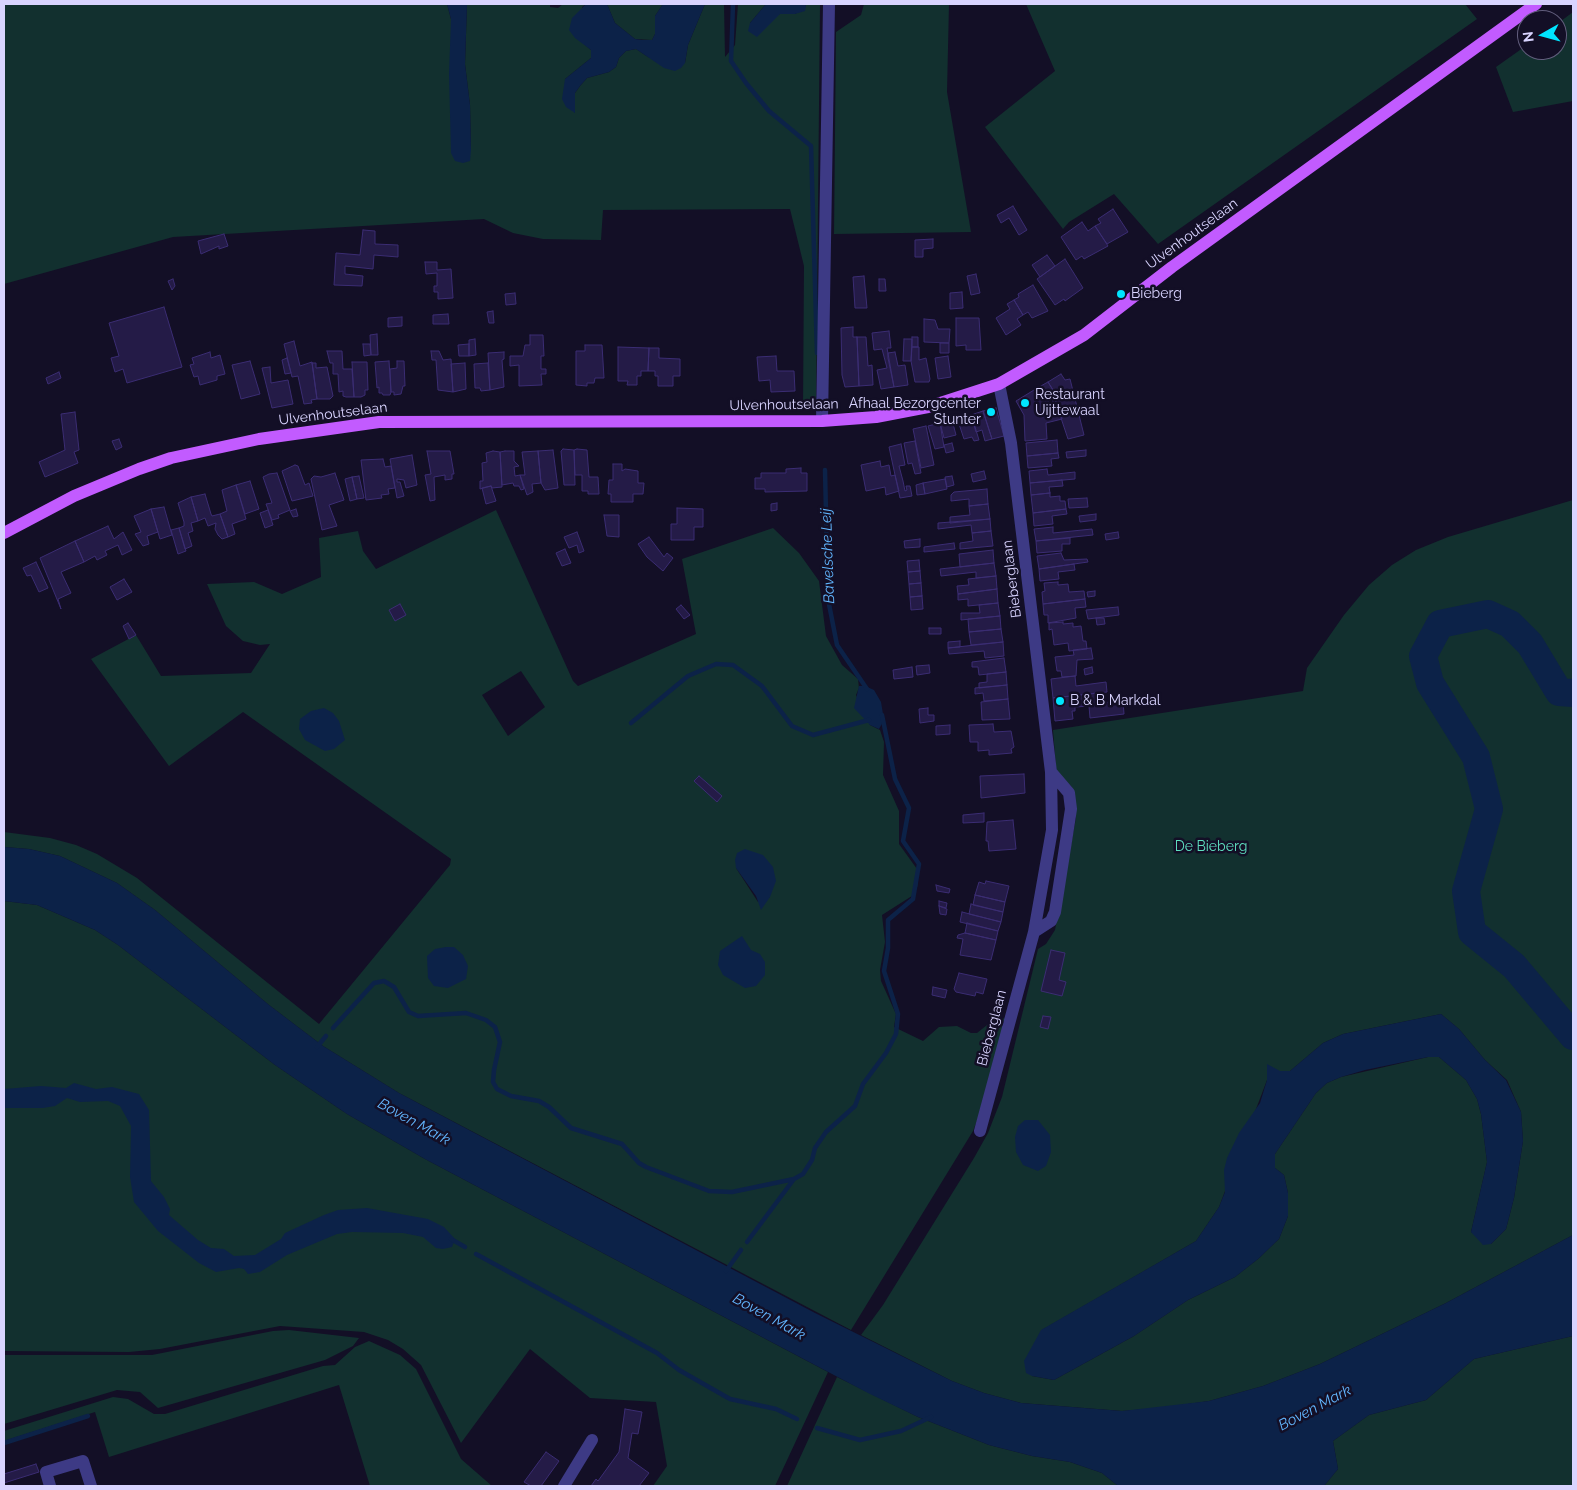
<!DOCTYPE html>
<style>
body{margin:0}
#map{position:relative;width:1577px;height:1490px;overflow:hidden;background:#130f26;font-family:Raleway,sans-serif}
canvas{display:block}
.frame{position:absolute;inset:0;border:5px solid #d9d4ff;pointer-events:none}
.north{position:absolute;left:1517px;top:10px;width:50px;height:50px;box-sizing:border-box;background:#130f26;border:1px solid #625e7d;border-radius:50%;rotate:263deg;font-size:14px;font-weight:700;line-height:20px;text-align:center;color:#d9d4ff}
.north::after{content:'';display:block;margin:auto;width:18px;height:22px;background:#00e5ff;clip-path:polygon(50% 0,100% 100%,50% 72%,0 100%)}
</style>
<div id="map">
<canvas width="1577" height="1490"></canvas>
<div class="frame"></div>
<div class="north">N</div>
</div>
<script>
const g = document.querySelector('canvas').getContext('2d');
g.lineJoin = 'round';
function fill(path, color) { g.fillStyle = color; g.fill(path, 'evenodd'); }
const shape = rows => new Path2D(rows.map(r => 'M' + r).join(''));
function stroke(path, color, width, dash) { g.strokeStyle = color; g.lineWidth = width; g.lineCap = dash ? 'butt' : 'round'; g.setLineDash(dash || []); g.stroke(path); }
function drawText(font, color, halo, rows, align = 'center') {
  g.font = font + ' Raleway,sans-serif'; g.lineWidth = 5; g.setLineDash([]); g.textBaseline = 'middle'; g.strokeStyle = halo; g.fillStyle = color; for (const [text, x, y, turn = 0] of rows) {
    g.save(); g.translate(x, y); g.rotate((+turn || 0) * Math.PI / 180); g.textAlign = isNaN(turn) ? turn : align; if (halo) g.strokeText(text, 0, 0); g.fillText(text, 0, 0); g.restore();
  }
}
fill(shape([
 [4,4,447,4,451,19,451,153,471,150,470,105,465,64,467,4,550,4,550,7,558,8,563,4,586,4,582,7,584,44,591,50,591,58,565,79,575,113,575,93,580,86,587,78,609,72,616,67,619,58,626,51,636,49,648,57,685,63,688,45,705,4,724,4,725,57,735,45,738,4,766,4,750,23,780,14,795,14,806,6,805,4,820,4,816,409,803,409,804,266,790,209,603,210,601,240,543,239,513,233,484,219,173,237,4,284],
 [607,4,663,4,655,16,655,34,652,40,635,39,615,23],
 [864,4,949,4,947,92,971,232,834,234,836,32,861,15],
 [1026,4,1465,4,1477,19,1158,244,1114,194,1069,222,1063,229,985,127,1055,71],
 [1573,12,1573,101,1513,112,1496,67,1527,45,1527,50,1557,50,1557,24],
 [1573,500,1573,1235,1446,1303,1320,1364,1263,1386,1209,1401,1160,1408,1122,1411,1021,1403,984,1393,952,1381,861,1335,883,1305,974,1158,988,1133,1002,1097,1038,949,1046,944,1055,930,1076,818,1075,798,1071,786,1064,780,1057,779,1053,730,1303,691,1307,668,1344,615,1369,585,1392,565,1416,550,1448,537],
 [1441,1014,1459,1029,1485,1060,1507,1080,1521,1112,1523,1141,1514,1198,1506,1229,1491,1244,1471,1232,1487,1162,1481,1114,1477,1099,1466,1080,1439,1057,1428,1057,1341,1077,1327,1083,1316,1093,1275,1154,1275,1168,1284,1175,1288,1193,1288,1216,1279,1239,1258,1259,1235,1277,1188,1300,1134,1336,1054,1380,1032,1376,1042,1330,1196,1241,1219,1207,1267,1080,1280,1071,1290,1071,1323,1043,1343,1034],
 [496,510,573,681,578,686,696,634,682,559,773,528,799,553,819,581,826,636,842,665,858,679,859,688,856,695,870,725,880,730,884,742,883,775,899,811,899,844,917,869,918,884,915,894,882,915,885,942,880,970,881,981,896,1014,894,1027,923,1041,939,1027,957,1026,971,1033,977,1033,992,1021,1006,1018,982,1108,973,1131,851,1330,399,1093,323,1046,269,1005,155,910,117,883,60,856,29,849,4,847,4,832,50,838,76,845,97,854,137,878,319,1024,450,865,451,859,243,712,169,766,91,659,136,635,161,676,251,673,270,644,260,645,243,641,226,626,207,584,254,582,282,594,321,577,319,538,358,531,363,551,376,569],
 [521,671,545,707,508,736,482,695],
 [736,868,770,897,758,902],
 [4,901,37,905,95,930,118,945,275,1065,347,1114,425,1159,828,1372,775,1486,653,1486,667,1466,656,1402,590,1398,530,1349,461,1443,421,1365,403,1349,388,1340,364,1332,280,1326,160,1349,129,1352,4,1351],
 [289,1330,359,1338,353,1346,325,1360,158,1408,140,1392,117,1390,4,1424,4,1355,152,1355,273,1331],
 [1573,1336,1573,1486,1324,1486,1338,1469,1333,1441,1369,1415,1426,1400,1474,1359],
 [369,1341,400,1355,416,1369,461,1459,492,1486,370,1486,339,1385,109,1457,95,1412,4,1441,4,1431,113,1397,128,1399,154,1414,165,1414,323,1366,335,1365,355,1347],
 [837,1377,918,1417,989,1445,1032,1456,1070,1462,1102,1473,1118,1486,787,1486]
]), '#12302f');
fill(shape([
 [447,4,467,5,465,64,470,105,471,150,470,161,463,163,455,161,451,153,449,74,451,19],
 [586,4,607,4,615,23,635,39,642,40,652,40,655,34,655,16,663,4,705,4,688,45,685,63,681,68,675,71,664,68,636,49,626,51,619,58,616,67,609,72,587,78,580,86,575,93,575,113,566,107,562,99,565,79,591,58,591,50,575,38,569,30,572,18],
 [766,4,805,4,806,6,805,11,795,14,780,14,757,37,748,31,750,23],
 [859,686,865,686,874,690,881,702,884,720,879,729,870,725,854,708],
 [324,708,333,713,339,721,345,740,334,749,325,751,305,740,299,729,300,719,311,711],
 [4,847,29,849,60,856,117,883,155,910,269,1005,323,1046,399,1093,815,1313,952,1381,984,1393,1021,1403,1122,1411,1209,1401,1263,1386,1320,1364,1446,1303,1573,1235,1573,1336,1474,1359,1426,1400,1369,1415,1333,1441,1338,1469,1324,1486,1118,1486,1102,1473,1070,1462,1032,1456,989,1445,918,1417,868,1393,425,1159,347,1114,275,1065,118,945,95,930,37,905,4,901],
 [745,849,763,855,773,867,776,881,770,897,761,910,756,896,736,868,735,860,737,853],
 [742,936,751,950,760,954,765,962,765,975,756,986,745,988,723,975,718,965,720,951],
 [446,947,454,947,463,955,468,966,466,979,448,988,434,986,428,978,427,956,435,949],
 [1441,1014,1459,1029,1485,1060,1506,1080,1521,1112,1523,1141,1514,1198,1506,1229,1491,1244,1483,1245,1471,1232,1487,1162,1481,1114,1477,1099,1466,1080,1439,1057,1428,1057,1365,1070,1341,1077,1327,1083,1316,1093,1275,1154,1275,1168,1284,1175,1288,1193,1288,1216,1279,1239,1258,1259,1235,1277,1188,1300,1134,1336,1054,1380,1032,1376,1026,1373,1024,1361,1041,1330,1196,1241,1219,1207,1225,1192,1224,1170,1227,1158,1239,1133,1260,1103,1267,1080,1267,1064,1280,1071,1290,1071,1323,1043,1343,1034],
 [74,1083,96,1089,112,1087,139,1094,149,1110,151,1181,164,1197,170,1209,169,1215,198,1240,211,1248,224,1249,234,1256,255,1255,281,1239,285,1233,324,1215,338,1210,367,1208,428,1219,444,1227,455,1239,452,1247,443,1249,436,1248,423,1237,403,1233,352,1232,337,1234,287,1255,260,1272,248,1274,244,1269,239,1268,216,1272,199,1263,158,1231,134,1202,130,1177,131,1126,120,1106,108,1101,80,1102,67,1098,55,1106,43,1108,4,1108,4,1089,41,1086,66,1088],
 [1025,1120,1038,1120,1050,1135,1051,1152,1046,1166,1038,1171,1023,1165,1016,1152,1015,1137,1018,1126]
]), '#0c2248');
stroke(shape([
 [733,4,731,61,746,83,769,111,811,146,817,353],
 [825,470,828,599,837,645,867,689],
 [631,723,688,676,716,664,733,665,762,686,792,726,813,735,869,720],
 [333,1028,374,983,384,981,394,987,409,1012,418,1016,466,1013,486,1020,495,1027,500,1042,494,1070,493,1082,497,1089,511,1096,539,1101,549,1107,571,1128,622,1144,639,1163,646,1167,709,1191,732,1192,794,1179],
 [317,1047,326,1036],
 [451,1239,465,1247],
 [747,1242,794,1179,803,1174,812,1160,815,1148,826,1132,855,1106,863,1084,886,1053,896,1034,898,1014,884,971,888,948,888,920,913,899,919,864,903,841,909,808,895,779,882,715],
 [476,1254,657,1353,679,1370,730,1399,776,1409,797,1419],
 [726,1271,741,1250],
 [817,1428,860,1440,901,1431,931,1417],
 [4,1443,88,1416]
]), '#0c2248', 4.5);
stroke(shape([
 [1573,693,1559,692,1530,644,1510,624,1488,614,1440,624,1423,656,1430,683,1476,757,1489,809,1466,891,1472,932,1514,966,1573,1036]
]), '#0c2248', 28);
const building = shape([
 [1013,206,1027,230,1019,235,1009,218,1001,223,997,215,1013,206],
 [1113,209,1128,232,1107,244,1095,226,1101,223,1098,219,1113,209],
 [1082,222,1088,231,1095,226,1108,246,1084,259,1082,256,1076,260,1061,237,1082,222],
 [363,230,375,231,375,244,398,245,398,257,374,255,373,269,345,266,345,274,363,276,362,286,334,285,336,253,360,255,363,230],
 [224,234,228,246,219,249,219,246,201,254,198,241,224,234],
 [933,239,933,248,923,249,923,257,915,257,915,240,933,239],
 [1047,255,1055,266,1040,277,1032,265,1047,255],
 [1065,259,1083,288,1065,301,1064,299,1055,305,1037,279,1065,259],
 [425,262,437,262,437,270,451,269,453,298,438,299,438,292,434,292,434,286,437,286,437,273,426,274,425,262],
 [976,274,980,293,971,295,967,276,976,274],
 [864,276,867,308,855,308,853,277,864,276],
 [173,279,175,286,172,290,168,281,173,279],
 [879,279,885,279,886,291,879,291,879,279],
 [1033,285,1048,311,1032,318,1028,312,1023,315,1014,300,1019,297,1018,294,1033,285],
 [962,292,963,308,950,309,950,293,962,292],
 [515,293,516,304,506,305,505,294,515,293],
 [1014,300,1023,315,1017,319,1021,325,1006,335,996,318,1010,309,1007,304,1014,300],
 [164,307,182,367,127,383,123,369,115,372,111,358,119,356,109,323,164,307],
 [493,311,494,323,489,323,487,312,493,311],
 [448,314,449,324,433,324,433,315,448,314],
 [402,317,402,326,388,327,388,318,402,317],
 [956,318,979,318,981,350,966,350,966,345,956,346,956,318],
 [924,319,935,320,938,329,950,329,949,343,924,342,924,319],
 [853,327,853,337,857,337,859,386,845,387,842,375,841,328,853,327],
 [889,331,891,348,887,348,894,387,881,389,877,370,887,368,882,349,874,350,872,333,889,331],
 [377,334,378,355,371,355,370,335,377,334],
 [530,335,543,335,544,356,541,356,541,369,546,369,546,374,541,374,542,385,519,386,519,365,510,366,510,356,523,356,525,345,530,345,530,335],
 [857,337,866,337,868,366,872,365,873,385,859,386,857,337],
 [912,337,918,337,918,347,912,347,912,337],
 [475,339,476,355,469,356,469,340,475,339],
 [904,339,912,339,911,361,903,361,904,339],
 [294,341,300,366,312,362,317,399,311,400,312,403,304,404,298,376,292,377,284,344,294,341],
 [940,343,949,343,949,353,940,353,940,343],
 [363,344,370,344,371,355,364,356,363,344],
 [469,344,469,356,459,356,458,345,469,344],
 [585,345,602,345,604,378,595,378,594,383,587,383,587,386,576,385,576,351,585,351,585,345],
 [618,347,649,348,648,371,641,371,641,376,637,376,637,385,627,385,628,381,618,381,618,347],
 [912,347,919,347,919,360,926,358,930,379,929,382,915,382,911,361,912,347],
 [649,348,659,348,659,358,680,359,680,376,673,376,673,386,658,386,658,376,655,376,655,371,648,371,649,348],
 [327,351,342,351,343,369,352,369,354,397,346,397,343,396,343,391,339,392,338,374,333,374,333,363,330,363,327,351],
 [431,351,439,351,443,360,451,359,453,392,438,390,436,360,432,360,431,351],
 [210,352,211,358,220,355,225,374,217,376,217,380,200,385,198,376,194,377,190,365,194,364,192,358,210,352],
 [504,352,504,359,502,360,504,387,490,390,488,353,504,352],
 [895,352,898,366,905,365,908,385,894,387,888,358,888,353,895,352],
 [776,356,777,371,794,371,795,391,771,392,770,380,759,381,757,357,776,356],
 [948,356,951,377,938,379,935,358,948,356],
 [287,358,291,373,285,374,282,360,287,358],
 [250,361,260,394,241,399,232,365,250,361],
 [389,361,391,392,390,395,383,395,382,393,379,393,379,387,377,388,375,362,389,361],
 [397,361,404,361,405,386,403,386,401,394,394,395,394,392,391,392,390,369,397,368,397,361],
 [352,362,367,362,368,390,365,390,365,395,361,397,354,397,352,362],
 [312,363,316,363,316,368,327,367,333,396,330,399,317,399,312,363],
 [465,363,466,389,453,392,451,364,465,363],
 [488,363,490,390,481,391,480,388,475,388,474,364,488,363],
 [270,367,271,383,288,380,293,404,272,408,262,368,270,367],
 [59,372,61,378,48,384,46,378,59,372],
 [1061,374,1065,380,1070,379,1084,435,1068,439,1055,400,1058,398,1048,382,1061,374],
 [1048,382,1058,398,1055,400,1057,403,1054,404,1052,399,1047,401,1039,387,1048,382],
 [1039,387,1053,409,1058,405,1062,419,1046,423,1047,439,1025,441,1024,415,1016,401,1039,387],
 [996,408,1004,436,992,439,983,411,996,408],
 [983,411,992,439,985,441,982,430,976,432,971,415,983,411],
 [75,412,79,450,74,452,78,463,45,477,39,462,65,450,61,414,75,412],
 [964,417,966,419,972,417,979,440,974,441,972,437,964,439,958,421,964,417],
 [952,420,956,435,944,438,940,423,952,420],
 [940,423,944,447,935,449,928,426,940,423],
 [926,426,934,465,921,468,913,429,926,426],
 [119,439,122,447,116,450,112,441,119,439],
 [1057,440,1058,453,1027,456,1026,443,1057,440],
 [915,441,921,473,915,474,912,463,908,464,904,443,915,441],
 [952,443,954,451,946,453,944,445,952,443],
 [901,444,905,465,899,466,903,481,905,491,907,490,906,486,910,486,912,496,900,498,889,447,901,444],
 [563,449,574,450,575,485,564,485,561,451,563,449],
 [577,449,587,450,589,477,598,477,599,494,588,494,588,491,582,491,582,475,575,475,574,450,577,449],
 [553,450,558,488,545,490,541,483,538,451,553,450],
 [1086,450,1086,456,1067,458,1066,452,1086,450],
 [427,451,450,451,454,474,452,474,452,479,445,480,445,475,434,477,435,500,430,501,425,475,431,474,427,451],
 [493,451,500,452,502,487,492,488,491,486,480,489,480,481,483,481,482,463,487,462,486,453,493,451],
 [505,451,514,451,514,461,519,466,514,467,515,476,520,475,524,489,521,490,519,486,514,486,513,483,502,485,500,452,505,451],
 [538,451,541,483,532,484,533,492,527,495,520,475,525,475,522,452,538,451],
 [1058,453,1059,458,1051,459,1052,466,1028,468,1027,456,1058,453],
 [412,455,417,485,406,488,404,480,397,479,397,482,400,482,404,496,397,498,390,459,412,455],
 [383,459,385,467,391,466,395,488,388,489,389,494,381,495,382,498,366,500,361,460,383,459],
 [880,461,881,467,889,465,891,476,895,475,899,491,886,495,885,487,866,491,861,465,880,461],
 [613,464,622,464,622,471,625,469,638,471,638,483,644,483,643,494,633,494,633,502,611,502,611,494,608,494,609,480,613,480,613,464],
 [295,465,298,466,305,485,309,483,313,496,292,501,282,471,295,465],
 [801,468,801,473,807,473,807,491,765,492,765,489,755,489,755,478,761,478,761,473,786,473,786,469,801,468],
 [1047,469,1048,475,1075,472,1075,479,1030,483,1029,471,1047,469],
 [984,471,986,479,973,482,971,474,984,471],
 [277,473,290,510,278,515,279,518,272,520,266,504,272,503,263,477,269,474,277,473],
 [335,473,344,500,329,505,337,526,322,530,311,479,314,476,321,477,335,473],
 [359,476,364,498,357,499,352,477,359,476],
 [952,476,954,485,947,487,945,477,952,476],
 [352,477,357,499,350,501,345,479,352,477],
 [945,479,947,489,925,494,923,483,945,479],
 [1062,480,1063,486,1049,487,1050,493,1031,495,1030,483,1062,480],
 [250,481,259,509,245,514,236,485,250,481],
 [923,483,925,494,917,495,916,485,923,483],
 [236,485,246,519,232,524,235,534,228,537,220,514,227,511,222,490,236,485],
 [491,486,496,501,486,504,482,488,491,486],
 [987,489,988,504,969,506,969,499,951,501,951,495,954,492,987,489],
 [1050,493,1050,497,1060,496,1060,501,1065,501,1066,509,1033,513,1031,495,1050,493],
 [205,494,211,514,212,516,220,514,228,537,222,539,218,535,215,529,216,523,208,526,205,518,198,521,191,497,205,494],
 [191,497,198,521,191,523,193,531,188,533,192,546,185,549,179,528,184,526,184,522,178,503,191,497],
 [1087,498,1088,507,1069,508,1068,499,1087,498],
 [777,503,777,510,771,511,771,504,777,503],
 [988,504,990,519,950,523,950,517,970,515,969,506,988,504],
 [164,507,172,535,160,539,151,509,164,507],
 [677,508,703,509,703,527,694,527,694,540,671,540,671,524,677,524,677,508],
 [151,509,158,532,147,536,149,544,143,546,135,534,141,532,134,516,151,509],
 [296,509,298,516,293,517,290,511,296,509],
 [1066,509,1067,514,1052,516,1053,524,1034,526,1033,513,1066,509],
 [268,510,273,525,265,528,260,513,268,510],
 [1096,514,1096,520,1080,522,1079,516,1096,514],
 [604,515,619,515,619,537,607,536,604,515],
 [990,519,991,531,972,533,971,525,938,529,938,523,990,519],
 [108,526,114,539,123,532,132,550,122,555,118,545,105,551,107,555,97,560,95,556,84,562,75,541,108,526],
 [1053,527,1053,533,1092,529,1093,535,1036,541,1034,529,1053,527],
 [179,528,186,551,178,554,171,530,179,528],
 [991,531,993,546,960,549,960,543,973,541,972,533,991,531],
 [577,532,584,551,579,553,577,545,569,548,564,537,577,532],
 [1118,532,1119,538,1106,540,1105,534,1118,532],
 [649,537,664,557,667,553,673,558,663,571,647,557,638,544,649,537],
 [1070,538,1070,544,1062,544,1062,551,1037,553,1036,541,1070,538],
 [920,539,920,547,905,548,904,541,920,539],
 [75,541,84,562,61,572,71,593,58,599,61,609,40,558,75,541],
 [954,543,955,549,924,552,924,547,954,543],
 [565,549,571,563,562,566,556,553,565,549],
 [993,550,994,563,960,567,959,554,993,550],
 [1061,553,1064,560,1087,559,1088,562,1039,569,1037,556,1061,553],
 [919,560,920,571,908,572,907,561,919,560],
 [36,562,48,588,39,592,31,575,27,576,23,568,36,562],
 [994,563,996,576,976,578,976,572,941,576,940,569,994,563],
 [1074,564,1075,570,1058,572,1059,579,1040,581,1039,569,1074,564],
 [920,571,921,583,909,584,908,572,920,571],
 [996,576,997,589,958,594,957,586,969,585,968,579,996,576],
 [124,579,132,592,117,600,110,587,124,579],
 [1058,582,1058,585,1068,584,1069,592,1084,591,1085,599,1043,604,1042,592,1045,591,1044,583,1058,582],
 [921,583,922,596,910,597,909,584,921,583],
 [997,589,998,603,968,606,968,599,958,600,958,594,997,589],
 [1095,591,1095,596,1088,597,1087,592,1095,591],
 [922,596,923,609,911,610,910,597,922,596],
 [1085,599,1086,607,1075,608,1076,618,1048,623,1048,615,1044,615,1043,604,1085,599],
 [998,603,1000,616,961,620,961,613,980,613,979,605,998,603],
 [400,604,406,615,395,621,389,610,400,604],
 [681,605,690,615,684,619,676,609,681,605],
 [1118,607,1119,615,1088,619,1086,610,1118,607],
 [1000,616,1001,629,969,632,968,619,1000,616],
 [1096,618,1104,618,1105,624,1097,625,1096,618],
 [1063,622,1063,624,1073,623,1073,627,1081,626,1083,641,1086,641,1087,649,1069,651,1068,643,1054,645,1052,629,1049,630,1049,623,1063,622],
 [128,623,136,635,129,639,123,626,128,623],
 [929,628,941,628,941,634,929,634,929,628],
 [1001,629,1003,642,971,645,969,632,1001,629],
 [960,641,960,647,948,648,948,642,960,641],
 [1003,642,1004,656,985,658,984,651,949,654,948,648,1003,642],
 [1091,648,1093,659,1077,660,1076,676,1062,677,1061,671,1057,671,1055,657,1074,655,1073,650,1091,648],
 [1004,658,1006,672,979,675,978,667,972,667,972,662,1004,658],
 [929,665,930,673,917,675,916,666,929,665],
 [912,667,913,677,894,679,893,670,912,667],
 [1092,667,1093,673,1085,675,1084,669,1092,667],
 [1006,672,1007,685,979,688,979,683,987,682,987,674,1006,672],
 [1075,676,1076,686,1106,682,1107,692,1053,698,1051,679,1075,676],
 [1007,685,1008,699,984,701,983,693,975,694,975,688,1007,685],
 [1097,693,1098,703,1123,701,1124,714,1090,718,1089,706,1075,707,1075,711,1072,711,1073,719,1055,721,1053,698,1097,693],
 [1008,699,1010,719,982,720,981,702,1008,699],
 [928,708,928,715,934,715,934,721,920,723,919,709,928,708],
 [993,724,994,732,1011,731,1014,747,1011,749,1012,753,989,755,989,750,978,751,978,742,970,742,969,725,993,724],
 [950,725,950,734,936,735,936,726,950,725],
 [1024,774,1025,793,981,798,980,776,1024,774],
 [699,776,722,796,717,802,694,781,699,776],
 [984,813,984,822,963,823,963,815,984,813],
 [1013,820,1016,849,989,851,988,841,986,841,987,822,1013,820],
 [986,881,1009,886,1005,902,975,895,979,882,985,884,986,881],
 [936,885,950,889,949,893,937,891,936,885],
 [975,895,1005,902,1003,912,973,905,975,895],
 [939,901,947,903,946,908,939,906,939,901],
 [971,904,1003,912,1001,922,969,914,971,904],
 [939,906,947,909,946,915,940,914,939,906],
 [962,912,1001,922,998,931,960,922,962,912],
 [967,923,998,931,996,940,965,933,967,923],
 [965,933,996,940,991,960,960,955,963,939,957,938,958,935,965,933],
 [1051,950,1065,953,1059,980,1066,982,1062,996,1041,991,1051,950],
 [959,973,987,979,983,994,976,992,975,996,956,992,954,989,959,973],
 [933,987,947,990,945,998,932,995,933,987],
 [1043,1016,1051,1017,1048,1029,1040,1027,1043,1016],
 [625,1409,642,1412,638,1434,632,1433,628,1458,649,1473,639,1486,591,1486,596,1479,598,1481,619,1452,625,1409],
 [546,1452,559,1461,541,1486,531,1486,524,1482,546,1452],
 [36,1464,39,1472,4,1483,4,1474,36,1464]
]);
fill(building, '#241b47');
stroke(building, '#3b2d73', 1);
stroke(shape([
 [822,421,829,4],
 [1034,932,1051,921,1055,912,1071,809,1069,793,1051,772],
 [980,1131,1034,932,1052,830,1051,772,1011,443,999,384],
 [50,1486,46,1472,83,1461,91,1486],
 [564,1486,592,1440]
]), '#3d3a85', 12);
stroke(shape([
 [4,533,74,496,139,469,171,458,259,439,379,422,822,421,876,417,928,407,999,384,1084,335,1172,267,1536,4]
]), '#c25bff', 12);
for (const [x, y, r, color] of [
 [1121,294,5,"#00e5ff"],
 [1025,403,5,"#00e5ff"],
 [991,412,5,"#00e5ff"],
 [1060,701,5,"#00e5ff"]
]) { const dot = new Path2D(); dot.arc(x, y, r, 0, 2 * Math.PI); g.fillStyle = color; g.fill(dot); stroke(dot, '#130f26', 2); }
drawText('14px', '#d9d4ff', '#130f26', [
 ["Ulvenhoutselaan",1192,234,-36],
 ["Ulvenhoutselaan",784,405,-1],
 ["Ulvenhoutselaan",333,414,-7],
 ["Bieberglaan",1012,579,-97],
 ["Bieberglaan",992,1028,-75]
]);
drawText('14px', '#d9d4ff', '#130f26', [
 ["Bieberg",1131,294],
 ["Restaurant",1035,395],
 ["Uijttewaal",1035,411],
 ["Afhaal Bezorgcenter",981,404,"right"],
 ["Stunter",981,420,"right"],
 ["B & B Markdal",1070,701]
], 'left');
drawText('14px', '#5fe0c0', '#130f26', [
 ["De Bieberg",1211,847]
]);
drawText('italic 15px', '#62b6ff', '#130f26', [
 ["Bavelsche Leij",828,556,-92],
 ["Boven Mark",414,1122,29],
 ["Boven Mark",769,1317,29],
 ["Boven Mark",1315,1408,-28]
]);
</script>
